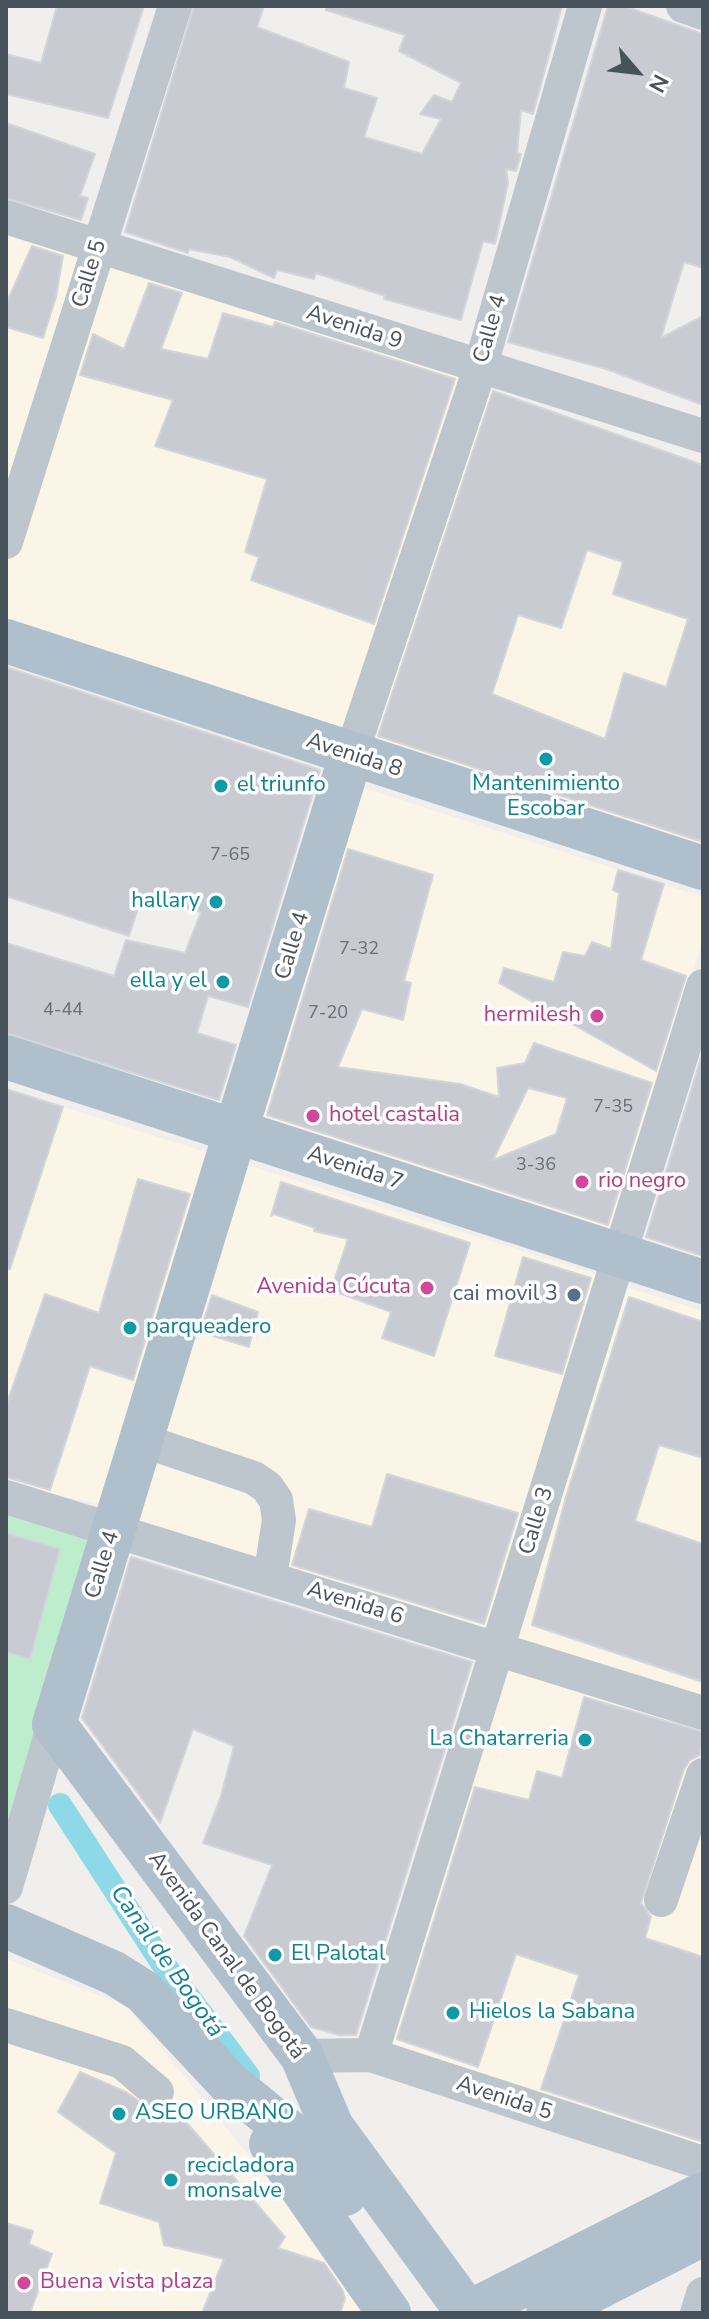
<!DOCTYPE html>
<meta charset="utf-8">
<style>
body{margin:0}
#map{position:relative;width:709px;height:2319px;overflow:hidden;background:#f1eeee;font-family:"Nunito Sans",sans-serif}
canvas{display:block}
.frame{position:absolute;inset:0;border:8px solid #47525b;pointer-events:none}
.north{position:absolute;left:597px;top:32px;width:80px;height:80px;-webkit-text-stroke:6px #fff;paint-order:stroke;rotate:118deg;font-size:22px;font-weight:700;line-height:32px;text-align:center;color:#47525b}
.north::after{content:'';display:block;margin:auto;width:28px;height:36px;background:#47525b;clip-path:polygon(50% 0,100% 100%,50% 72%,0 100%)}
</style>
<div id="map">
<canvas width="709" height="2319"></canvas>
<div class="frame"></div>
<div class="north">N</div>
</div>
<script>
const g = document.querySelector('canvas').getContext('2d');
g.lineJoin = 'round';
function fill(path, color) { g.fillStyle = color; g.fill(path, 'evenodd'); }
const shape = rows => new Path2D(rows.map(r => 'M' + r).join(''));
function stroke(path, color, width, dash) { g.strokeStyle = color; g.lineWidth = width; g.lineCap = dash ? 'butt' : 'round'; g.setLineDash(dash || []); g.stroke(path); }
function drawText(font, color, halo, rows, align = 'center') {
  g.font = font + ' "Nunito Sans",sans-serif'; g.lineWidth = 7; g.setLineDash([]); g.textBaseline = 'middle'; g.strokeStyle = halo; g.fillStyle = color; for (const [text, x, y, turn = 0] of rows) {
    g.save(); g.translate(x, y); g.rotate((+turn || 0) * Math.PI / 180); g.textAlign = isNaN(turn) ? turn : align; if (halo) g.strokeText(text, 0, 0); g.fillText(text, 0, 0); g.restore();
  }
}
fill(shape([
 [6,234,80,256,6,492],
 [104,261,462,377,346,739,6,628,6,559],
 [483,387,703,465,703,851,375,741],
 [351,784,703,897,703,940,604,1254,244,1140],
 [6,1089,215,1155,99,1504,48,1493,6,1477],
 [237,1162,599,1275,493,1632,123,1519],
 [616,1284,703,1311,703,1697,515,1637],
 [509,1670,703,1731,703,2153,387,2044],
 [6,1959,126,2006,379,2313,6,2313]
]), '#fbf5e8');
fill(shape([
 [6,1505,92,1531,6,1851]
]), '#beedce');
stroke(shape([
 [60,1805,161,1961,248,2076]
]), '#8dd9e8', 24);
const building = shape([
 [57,6,144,6,108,118,6,94,6,54,41,63,57,6],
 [194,6,264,6,257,27,349,62,344,88,377,98,364,137,422,154,441,119,420,114,434,95,452,102,461,83,399,51,405,35,326,10,326,6,562,6,533,114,521,110,517,153,521,154,516,171,506,169,508,183,495,244,483,241,461,320,384,299,385,296,316,273,314,279,277,270,274,278,230,257,189,249,188,253,125,232,194,6],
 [608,6,624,6,703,34,703,268,684,262,661,338,703,316,703,405,606,369,508,342,608,6],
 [6,123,95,154,80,196,88,198,81,220,6,198,6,123],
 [32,246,63,256,56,297,43,338,6,327,6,304,32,246],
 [149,283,182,293,161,349,208,359,223,313,273,327,275,322,455,379,374,624,251,580,259,557,245,552,267,479,155,446,173,400,80,375,93,334,124,349,149,283],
 [493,391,703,465,703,842,378,736,493,391],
 [587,550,623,562,613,594,688,619,666,687,624,673,605,739,492,694,518,615,561,628,587,550],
 [6,667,320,770,248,1007,208,996,197,1033,236,1045,219,1100,6,1033,6,943,114,976,126,940,185,953,201,912,142,896,129,936,6,896,6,667],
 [348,849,433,875,404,981,411,983,403,1020,362,1009,338,1067,460,1084,499,1097,497,1068,525,1063,534,1043,652,1083,608,1225,267,1115,348,849],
 [528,1088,567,1098,556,1134,493,1160,528,1088],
 [618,870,664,884,641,960,686,976,656,1071,499,983,504,968,554,982,563,952,585,956,592,942,611,949,619,893,613,890,618,870],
 [701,1058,703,1059,703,1256,646,1237,701,1058],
 [6,1089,63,1107,10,1269,6,1269,6,1089],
 [138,1179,190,1194,133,1380,90,1366,50,1490,6,1477,6,1406,45,1294,99,1313,138,1179],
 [281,1182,470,1243,434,1356,382,1338,391,1312,331,1290,348,1239,314,1231,315,1228,274,1214,271,1216,281,1182],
 [523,1257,591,1278,562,1374,495,1356,523,1257],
 [212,1295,258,1312,249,1347,200,1332,212,1295],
 [629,1297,703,1322,703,1458,659,1445,635,1521,703,1544,703,1682,532,1625,566,1497,629,1297],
 [387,1474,518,1513,484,1624,292,1565,309,1509,372,1527,387,1474],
 [6,1533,60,1549,30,1659,6,1652,6,1533],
 [131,1557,472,1662,356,2035,339,2035,311,2027,244,1936,272,1865,203,1843,221,1796,234,1746,193,1729,160,1823,82,1718,131,1557],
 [584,1697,703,1732,700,1755,690,1760,684,1769,641,1903,651,1917,645,1938,703,1957,703,2142,541,2089,579,1975,516,1954,478,2067,397,2039,475,1787,529,1800,537,1771,562,1778,584,1697],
 [80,2072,126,2092,153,2111,166,2110,181,2116,285,2237,278,2248,324,2263,342,2289,345,2299,340,2313,202,2313,224,2259,164,2245,159,2222,100,2203,116,2153,58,2112,80,2072],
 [6,2223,33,2231,29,2244,52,2254,30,2313,6,2313,6,2223]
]);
fill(building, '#c8cbd1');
stroke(building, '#d2d5da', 2);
stroke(shape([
 [683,6,703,13],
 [6,217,703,436],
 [6,542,175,6],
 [351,755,480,368,585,6],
 [141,1440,254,1478,267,1487,276,1500,279,1520,270,1578],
 [6,1497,703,1713],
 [6,1887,54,1724],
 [661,1900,703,1775],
 [6,2025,122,2062,157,2092],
 [371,2055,703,986],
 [302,2056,371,2055,703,2163],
 [697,2313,703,2294]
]), '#bdc6cd', 34);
stroke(shape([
 [6,641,703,868],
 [351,755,54,1724,302,2056,332,2127,468,2313],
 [6,1057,703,1282],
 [6,1926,114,1973,144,1992,229,2083,310,2149,345,2194],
 [271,2144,389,2313],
 [468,2313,703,2194],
 [548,2313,703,2234]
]), '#afbfcc', 44);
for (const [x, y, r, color] of [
 [546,759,8,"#0f9aa8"],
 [221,786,8,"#0f9aa8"],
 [216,902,8,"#0f9aa8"],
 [223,982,8,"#0f9aa8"],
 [597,1016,8,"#d1479c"],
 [313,1116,8,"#d1479c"],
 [582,1182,8,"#d1479c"],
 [427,1288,8,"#d1479c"],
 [574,1295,8,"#5c6f8a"],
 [130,1328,8,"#0f9aa8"],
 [585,1740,8,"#0f9aa8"],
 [275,1955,8,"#0f9aa8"],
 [453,2013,8,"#0f9aa8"],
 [119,2114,8,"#0f9aa8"],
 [171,2180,8,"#0f9aa8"],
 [24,2283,8,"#d1479c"]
]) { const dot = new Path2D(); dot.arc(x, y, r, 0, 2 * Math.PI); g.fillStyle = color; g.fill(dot); stroke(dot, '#fff', 3); }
drawText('18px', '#677078', null, [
 ["7-65",230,856],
 ["7-32",359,950],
 ["4-44",63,1011],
 ["7-20",328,1014],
 ["7-35",613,1108],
 ["3-36",536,1166]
]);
drawText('22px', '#47525b', '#fff', [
 ["Calle 5",90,274,-73],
 ["Avenida 9",354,328,18],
 ["Calle 4",491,329,-74],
 ["Avenida 8",354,756,18],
 ["Calle 4",293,946,-73],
 ["Avenida 7",355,1169,18],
 ["Calle 3",537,1521,-73],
 ["Calle 4",103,1565,-73],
 ["Avenida 6",355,1604,17],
 ["Avenida Canal de Bogotá",226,1956,54],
 ["Avenida 5",504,2099,18]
]);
drawText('22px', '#0d838f', '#fff', [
 ["Mantenimiento",546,785,"center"],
 ["Escobar",546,810,"center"],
 ["el triunfo",237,786],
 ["hallary",200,902,"right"],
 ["ella y el",207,982,"right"],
 ["parqueadero",146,1328],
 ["La Chatarreria",569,1740,"right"],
 ["El Palotal",291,1955],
 ["Hielos la Sabana",469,2013],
 ["ASEO URBANO",135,2114],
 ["recicladora",187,2167],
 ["monsalve",187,2192]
], 'left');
drawText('22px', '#b23c85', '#fff', [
 ["hermilesh",581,1016,"right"],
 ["hotel castalia",329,1116],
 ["rio negro",598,1182],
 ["Avenida Cúcuta",411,1288,"right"],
 ["Buena vista plaza",40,2283]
], 'left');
drawText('22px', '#4e5e75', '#fff', [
 ["cai movil 3",558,1295]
], 'right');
drawText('italic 24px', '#127f94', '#fff', [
 ["Canal de Bogotá",166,1962,55]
]);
</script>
